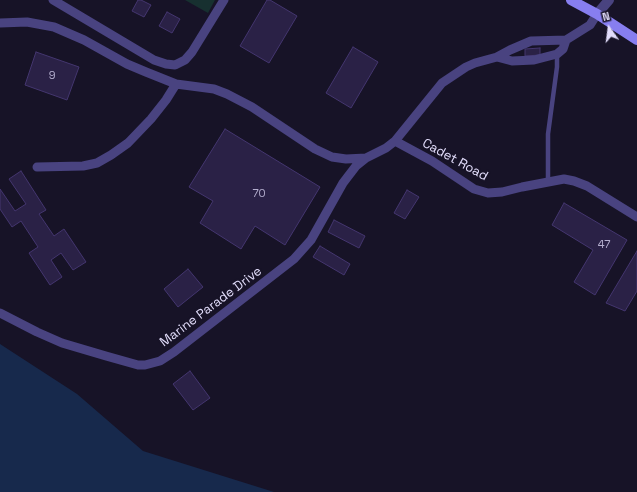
<!DOCTYPE html>
<style>
body{margin:0}
#map{position:relative;width:637px;height:492px;overflow:hidden;background:#171327;font-family:"Space Grotesk",sans-serif}
canvas{display:block}
.north{position:absolute;left:589px;top:8px;width:40px;height:40px;-webkit-text-stroke:3px #171327;paint-order:stroke;rotate:346deg;font-size:11px;font-weight:700;line-height:16px;text-align:center;color:#e2ddfb}
.north::after{content:'';display:block;margin:auto;width:14px;height:18px;background:#e2ddfb;clip-path:polygon(50% 0,100% 100%,50% 72%,0 100%)}
</style>
<div id="map">
<canvas width="637" height="492"></canvas>
<div class="north">N</div>
</div>
<script>
const g = document.querySelector('canvas').getContext('2d');
g.lineJoin = 'round';
function fill(path, color) { g.fillStyle = color; g.fill(path, 'evenodd'); }
const shape = rows => new Path2D(rows.map(r => 'M' + r).join(''));
function stroke(path, color, width, dash) { g.strokeStyle = color; g.lineWidth = width; g.lineCap = dash ? 'butt' : 'round'; g.setLineDash(dash || []); g.stroke(path); }
function drawText(font, color, halo, rows, align = 'center') {
  g.font = font + ' "Space Grotesk",sans-serif'; g.lineWidth = 4; g.setLineDash([]); g.textBaseline = 'middle'; g.strokeStyle = halo; g.fillStyle = color; for (const [text, x, y, turn = 0] of rows) {
    g.save(); g.translate(x, y); g.rotate((+turn || 0) * Math.PI / 180); g.textAlign = isNaN(turn) ? turn : align; if (halo) g.strokeText(text, 0, 0); g.fillText(text, 0, 0); g.restore();
  }
}
fill(shape([
 [185,0,215,0,208,13]
]), '#173030');
fill(shape([
 [0,344,77,394,143,451,274,492,0,492]
]), '#17294c');
const building = shape([
 [138,0,141,0,151,5,144,17,132,11,138,0],
 [267,0,270,0,297,16,269,63,240,46,267,0],
 [167,12,180,19,172,33,159,26,167,12],
 [353,47,378,62,351,108,326,93,353,47],
 [540,48,540,55,525,56,525,49,540,48],
 [36,52,79,67,67,100,25,85,36,52],
 [225,129,320,187,285,245,255,226,241,249,200,223,213,201,189,187,225,129],
 [21,171,46,210,39,214,54,236,64,229,86,262,73,270,61,253,51,260,62,277,50,285,29,253,38,247,21,221,12,227,0,209,0,189,15,211,26,204,9,179,21,171],
 [407,190,419,197,405,219,394,213,407,190],
 [564,203,627,240,595,295,574,282,593,250,552,225,564,203],
 [334,220,365,236,359,248,328,232,334,220],
 [320,246,350,264,344,275,313,257,320,246],
 [637,251,637,291,625,311,606,303,637,251],
 [188,269,203,287,178,307,164,289,188,269],
 [190,371,210,398,193,410,173,384,190,371]
]);
fill(building, '#2a2146');
stroke(building, '#44366f', 1);
stroke(shape([
 [548,181,548,134,557,67,557,54]
]), '#494380', 4.5);
stroke(shape([
 [53,0,154,60,166,64,175,65,185,60,192,52,224,0],
 [0,23,27,22,54,27,84,40,127,64,146,72,176,84,214,89,227,94,252,107,315,149,332,157,346,159,366,158],
 [497,57,512,61,534,60,557,54,563,49,566,40,590,25,597,14],
 [395,141,432,161,474,189,488,193,502,192,522,187,564,179,574,181,587,186,637,217],
 [37,167,83,166,97,163,111,155,128,143,151,119,166,100,176,84],
 [0,313,37,332,62,343,106,356,138,365,145,365,160,361,174,352,294,259,311,240,343,183,356,166,366,158,386,148,395,141,442,83,466,67,475,63,497,57,510,50,531,41,566,40]
]), '#494380', 9);
stroke(shape([
 [597,14,609,0]
]), '#494380', 10);
stroke(shape([
 [571,0,597,14,637,40]
]), '#877ef0', 10);
drawText('11px', '#b4aece', null, [
 ["9",52,76],
 ["70",259,194],
 ["47",604,245]
]);
drawText('13px', '#e2ddfb', '#171327', [
 ["Cadet Road",455,160,29],
 ["Marine Parade Drive",211,307,-37]
]);
</script>
